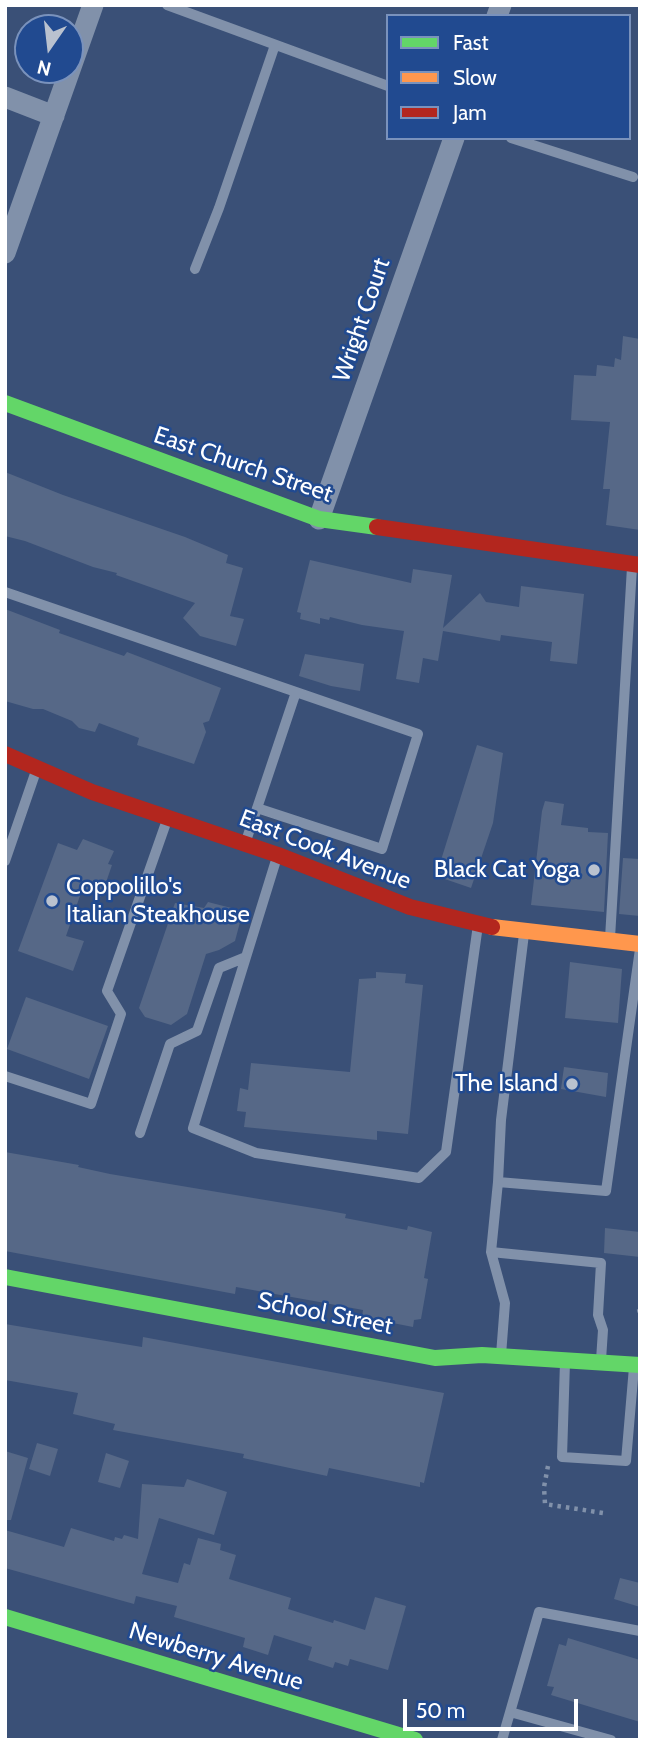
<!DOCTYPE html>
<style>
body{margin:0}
#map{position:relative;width:645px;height:1745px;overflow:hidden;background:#3a5077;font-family:Cabin,sans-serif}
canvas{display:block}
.frame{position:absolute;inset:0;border:7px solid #fff;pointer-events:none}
.legend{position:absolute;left:386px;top:14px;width:245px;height:126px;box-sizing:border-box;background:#214a90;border:2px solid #7a92bc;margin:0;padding:9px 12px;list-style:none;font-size:21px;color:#fff}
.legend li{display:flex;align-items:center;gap:14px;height:35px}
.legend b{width:35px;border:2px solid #7a92bc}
.north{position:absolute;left:14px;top:14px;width:70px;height:70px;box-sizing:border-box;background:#214a90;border:2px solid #7a92bc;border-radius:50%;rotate:194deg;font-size:19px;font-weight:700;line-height:28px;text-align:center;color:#fff}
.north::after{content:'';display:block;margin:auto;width:24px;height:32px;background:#bac2cf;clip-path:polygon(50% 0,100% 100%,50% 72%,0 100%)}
.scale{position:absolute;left:403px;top:1699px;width:175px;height:32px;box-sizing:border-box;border:4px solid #fff;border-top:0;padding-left:9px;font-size:21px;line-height:24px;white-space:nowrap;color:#fff;-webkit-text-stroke:5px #214a90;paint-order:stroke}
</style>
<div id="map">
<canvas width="645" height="1745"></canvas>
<div class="frame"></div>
<ul class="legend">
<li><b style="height:9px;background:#63d668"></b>Fast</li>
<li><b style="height:9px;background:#ff974d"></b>Slow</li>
<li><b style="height:9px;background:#b3261e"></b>Jam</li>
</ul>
<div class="north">N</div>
<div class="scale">50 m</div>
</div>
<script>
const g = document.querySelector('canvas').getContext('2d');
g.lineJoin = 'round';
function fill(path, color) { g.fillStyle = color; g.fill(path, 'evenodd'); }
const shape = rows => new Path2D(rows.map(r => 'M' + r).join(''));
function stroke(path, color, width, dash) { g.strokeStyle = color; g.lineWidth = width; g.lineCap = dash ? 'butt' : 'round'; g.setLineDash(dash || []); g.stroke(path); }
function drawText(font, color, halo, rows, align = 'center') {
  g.font = font + ' Cabin,sans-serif'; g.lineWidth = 5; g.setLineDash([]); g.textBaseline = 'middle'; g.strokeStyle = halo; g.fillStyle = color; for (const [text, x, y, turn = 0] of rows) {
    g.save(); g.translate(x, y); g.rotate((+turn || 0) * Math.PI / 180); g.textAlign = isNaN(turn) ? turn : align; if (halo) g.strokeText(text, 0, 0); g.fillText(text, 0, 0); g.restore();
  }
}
fill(shape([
 [623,336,640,339,640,530,606,525,610,489,603,489,610,422,571,420,574,375,596,376,597,365,614,367,615,358,621,360],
 [5,472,63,495,185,537,228,555,226,563,243,568,230,616,244,619,236,646,200,636,183,618,195,603,116,575,117,573,93,567,25,541,5,536],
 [310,560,411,583,413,569,452,575,443,628,480,593,486,602,519,607,521,586,584,594,577,664,550,661,552,642,501,635,500,641,443,631,438,661,423,658,419,683,396,679,404,631,362,625,330,617,329,620,320,618,320,624,300,619,301,613,297,612],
 [5,609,60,630,59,633,124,656,127,652,221,688,209,721,203,723,206,732,194,764,137,745,139,738,99,723,95,732,79,728,72,721,43,709,33,709,5,701],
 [305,654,364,664,360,691,331,686,299,676],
 [477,745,503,753,493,823,471,888,436,876],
 [545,801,564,804,561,825,588,828,588,832,608,833,604,912,531,905,542,811],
 [83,839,114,851,108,864,112,865,101,897,82,890,66,936,84,941,73,971,18,951,58,843,77,850],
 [623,858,640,859,640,916,619,914],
 [208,902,243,911,235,941,219,950,206,954,187,1014,171,1025,145,1017,139,1008,175,903,204,908],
 [570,962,622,969,618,1023,565,1018],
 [376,972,406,974,405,983,423,985,408,1134,377,1131,377,1140,244,1127,246,1112,237,1111,240,1088,248,1090,251,1063,350,1072,359,979,376,978],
 [26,997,108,1026,89,1079,7,1049],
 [564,1067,608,1073,606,1097,561,1089],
 [5,1152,79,1165,78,1167,110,1174,319,1209,346,1214,345,1218,407,1230,408,1226,432,1232,424,1278,428,1279,421,1319,414,1320,413,1327,362,1317,363,1310,325,1303,236,1287,235,1294,5,1251],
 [605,1228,640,1232,640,1257,604,1253],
 [5,1324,142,1347,143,1337,444,1393,424,1483,420,1482,420,1487,329,1468,327,1476,243,1458,244,1454,113,1430,115,1424,73,1414,78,1393,5,1380],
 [37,1443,58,1449,50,1476,29,1469],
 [5,1451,28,1458,11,1520,5,1520],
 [106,1453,129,1461,120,1488,98,1482],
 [187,1479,227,1492,214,1535,159,1518,142,1574,178,1583,184,1563,190,1565,198,1538,221,1544,220,1550,236,1555,229,1579,291,1598,288,1609,333,1623,334,1620,365,1630,375,1597,406,1606,388,1670,350,1659,348,1666,335,1662,333,1668,308,1660,312,1647,274,1635,268,1655,243,1647,245,1638,174,1617,177,1606,136,1596,134,1604,5,1568,5,1530,64,1547,71,1528,114,1541,115,1537,122,1539,124,1535,138,1539,142,1484,184,1487],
 [620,1578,640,1583,640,1607,614,1599],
 [568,1638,640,1660,640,1722,551,1695,554,1687,547,1686,559,1644,566,1646]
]), '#566887');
stroke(shape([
 [639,1309,640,1314],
 [548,1466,544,1487,545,1504,603,1513]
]), '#8191aa', 4.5, [3.5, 5]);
stroke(shape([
 [167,5,388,86],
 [511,138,633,177],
 [195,269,219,208,275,45],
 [5,592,296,692,246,841],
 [257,808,382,849,418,734,296,692],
 [277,857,193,1128,256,1153,419,1178,446,1152,478,925],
 [5,861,36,771],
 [610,938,632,567],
 [5,1076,91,1104,121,1014,107,991,167,820],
 [140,1133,170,1044,197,1031,219,968,246,957],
 [498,1182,606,1191,640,949],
 [491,1252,601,1263,598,1315,603,1330,601,1360],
 [501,1355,505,1303,491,1252,498,1182,501,1120,524,934],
 [565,1362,562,1457,626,1461,634,1367],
 [510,1712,611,1740],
 [502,1740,539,1612,640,1631]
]), '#8191aa', 10);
stroke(shape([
 [497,16,501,5],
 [5,97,54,116],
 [5,253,93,5],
 [319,519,454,138]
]), '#8191aa', 21);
stroke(shape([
 [5,403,319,519,377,527],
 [5,1277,435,1358,482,1355,640,1365],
 [5,1617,415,1740]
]), '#63d668', 16);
stroke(shape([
 [492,927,640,944]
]), '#ff974d', 16);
stroke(shape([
 [377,527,640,565],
 [5,754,92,792,278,855,410,907,492,927]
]), '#b3261e', 16);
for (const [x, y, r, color] of [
 [594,870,7,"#bac2cf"],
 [52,901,7,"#bac2cf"],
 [572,1084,7,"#bac2cf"]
]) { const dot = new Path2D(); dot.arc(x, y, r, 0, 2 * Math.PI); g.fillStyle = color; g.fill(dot); stroke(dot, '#214a90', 2.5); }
drawText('24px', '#fff', '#214a90', [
 ["Wright Court",362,320,-71],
 ["East Church Street",243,465,19],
 ["East Cook Avenue",325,850,21],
 ["School Street",325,1314,11],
 ["Newberry Avenue",216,1657,17]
]);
drawText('24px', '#fff', '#214a90', [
 ["Black Cat Yoga",580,870],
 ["Coppolillo's",66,887,"left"],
 ["Italian Steakhouse",66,915,"left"],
 ["The Island",558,1084]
], 'right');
</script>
